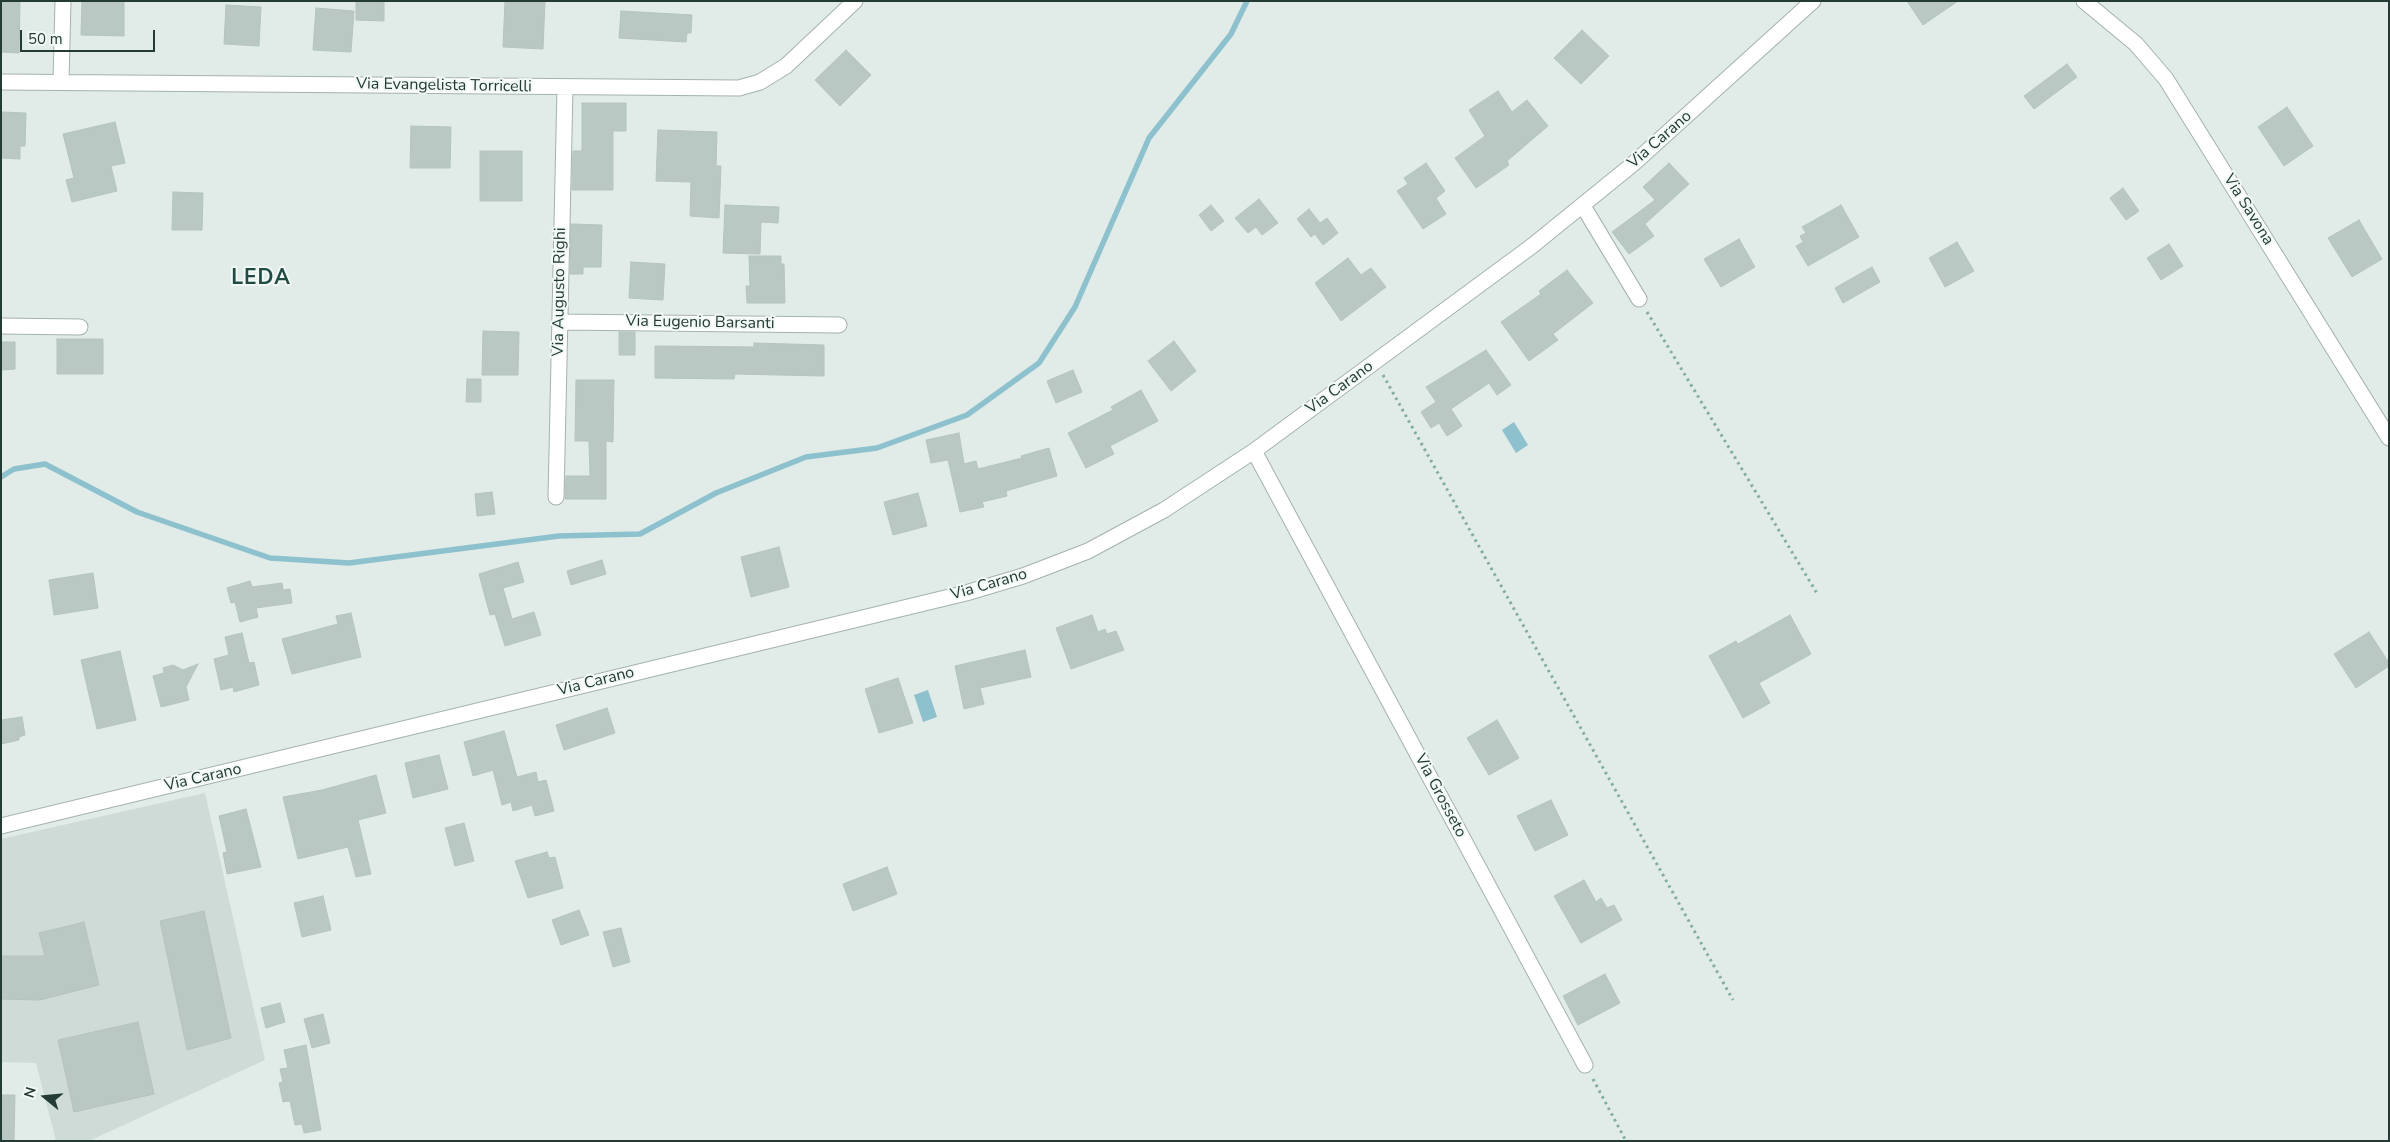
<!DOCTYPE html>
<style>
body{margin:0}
#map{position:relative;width:2390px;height:1142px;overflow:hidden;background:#e1ebe7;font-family:"Nunito Sans",sans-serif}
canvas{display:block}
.frame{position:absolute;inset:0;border:2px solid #233a35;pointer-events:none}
.north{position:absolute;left:20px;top:1072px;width:50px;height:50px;-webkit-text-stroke:4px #f1f8f5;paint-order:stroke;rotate:287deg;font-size:14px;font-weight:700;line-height:20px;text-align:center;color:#233a35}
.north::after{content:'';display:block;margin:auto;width:18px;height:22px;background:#233a35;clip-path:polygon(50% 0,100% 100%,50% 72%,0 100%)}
.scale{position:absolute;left:20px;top:30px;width:135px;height:22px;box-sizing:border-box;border:2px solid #233a35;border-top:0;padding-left:6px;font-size:15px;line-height:18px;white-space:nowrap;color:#233a35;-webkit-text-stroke:4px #f1f8f5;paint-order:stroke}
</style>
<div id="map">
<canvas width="2390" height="1142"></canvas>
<div class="frame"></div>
<div class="north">N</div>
<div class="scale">50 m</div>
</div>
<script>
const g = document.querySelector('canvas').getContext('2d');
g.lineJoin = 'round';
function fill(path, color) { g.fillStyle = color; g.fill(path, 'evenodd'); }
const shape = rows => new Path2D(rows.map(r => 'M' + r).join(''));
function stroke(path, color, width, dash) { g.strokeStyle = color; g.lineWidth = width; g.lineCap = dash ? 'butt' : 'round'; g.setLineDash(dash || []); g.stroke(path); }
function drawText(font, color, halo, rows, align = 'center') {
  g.font = font + ' "Nunito Sans",sans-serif'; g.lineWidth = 4; g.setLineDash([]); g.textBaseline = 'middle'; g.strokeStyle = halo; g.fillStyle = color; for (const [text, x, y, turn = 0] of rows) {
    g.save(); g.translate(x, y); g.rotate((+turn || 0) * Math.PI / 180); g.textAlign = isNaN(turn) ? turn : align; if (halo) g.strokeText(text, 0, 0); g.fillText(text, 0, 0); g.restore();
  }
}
fill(shape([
 [205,793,265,1060,89,1141,56,1141,36,1063,1,1062,1,839]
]), '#cfdbd6');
fill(shape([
 [1514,422,1528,445,1516,453,1502,430],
 [928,690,937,717,923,722,914,695]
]), '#8cc1cd');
stroke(shape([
 [1,477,14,469,45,464,137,512,270,558,349,563,559,536,640,534,716,493,806,457,877,448,967,415,1039,363,1075,307,1149,138,1231,34,1247,1]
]), '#8cc1cd', 5.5);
const building = shape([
 [1,1,20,1,19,53,1,52,1,1],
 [82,1,124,1,124,36,81,35,82,1],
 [356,1,384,1,384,21,356,20,356,1],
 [505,1,545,1,543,49,503,47,505,1],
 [1907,1,1958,1,1923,25,1907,1],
 [226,5,261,7,259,46,224,44,226,5],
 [316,8,354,11,351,52,313,50,316,8],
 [621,11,692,15,691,33,687,33,686,42,619,38,621,11],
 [1582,30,1609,56,1581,84,1554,58,1582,30],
 [846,50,871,75,840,106,815,80,846,50],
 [2067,64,2077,77,2034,109,2024,96,2067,64],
 [1498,91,1512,112,1527,100,1548,126,1507,161,1509,165,1476,188,1455,158,1485,136,1469,110,1498,91],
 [582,103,626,103,626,131,613,131,613,190,572,190,573,151,582,151,582,103],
 [2287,107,2313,146,2284,166,2258,127,2287,107],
 [1,112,26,113,25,146,20,146,20,159,1,158,1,112],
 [115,122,125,163,111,166,117,191,72,202,66,180,74,178,63,134,115,122],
 [411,126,451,127,450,168,410,168,411,126],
 [658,130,717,132,716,166,721,166,719,218,690,216,691,182,656,181,658,130],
 [480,151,522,151,522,201,480,201,480,151],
 [1426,163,1445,191,1436,198,1446,214,1423,229,1397,191,1408,184,1404,178,1426,163],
 [1669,163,1689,184,1645,224,1654,236,1629,254,1612,232,1655,200,1643,187,1669,163],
 [2123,188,2139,211,2126,220,2110,198,2123,188],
 [173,192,203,193,202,230,172,230,173,192],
 [1259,199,1278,223,1262,235,1256,227,1248,233,1235,218,1259,199],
 [725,205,779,207,778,223,761,222,760,254,723,253,725,205],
 [1211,205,1224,221,1211,231,1199,215,1211,205],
 [1841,205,1859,237,1808,266,1796,246,1803,242,1800,236,1806,233,1802,227,1841,205],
 [1309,209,1320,223,1327,218,1338,233,1323,245,1315,234,1311,237,1297,219,1309,209],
 [2359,220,2382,259,2352,277,2328,238,2359,220],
 [571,224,602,225,601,267,583,267,583,274,570,274,571,224],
 [1739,239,1755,267,1721,287,1704,259,1739,239],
 [1957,242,1974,271,1945,287,1929,258,1957,242],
 [2169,244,2183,266,2161,280,2147,258,2169,244],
 [749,256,781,256,781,264,784,264,785,303,747,303,746,286,750,286,749,256],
 [1348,258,1361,275,1371,268,1386,287,1341,321,1315,283,1348,258],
 [631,262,665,264,663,300,629,298,631,262],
 [1872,267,1880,282,1843,303,1835,288,1872,267],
 [1567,270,1593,303,1553,334,1558,340,1529,361,1501,322,1541,294,1539,291,1567,270],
 [483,331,519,332,518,375,482,375,483,331],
 [619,332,635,332,635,355,619,355,619,332],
 [57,339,103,339,103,374,57,374,57,339],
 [1174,341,1196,371,1171,391,1148,361,1174,341],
 [1,342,15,342,15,369,1,370,1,342],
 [754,343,824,345,824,376,735,374,734,379,655,378,655,346,754,347,754,343],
 [1486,350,1511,385,1497,395,1489,383,1451,409,1462,426,1447,436,1439,423,1431,428,1421,412,1436,402,1426,387,1486,350],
 [1073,370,1082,392,1056,403,1047,381,1073,370],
 [467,379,481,379,481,402,466,402,467,379],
 [576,380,614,380,613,442,606,441,606,499,565,499,566,476,590,476,589,441,575,441,576,380],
 [1141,390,1158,421,1110,446,1114,454,1086,468,1068,433,1113,410,1111,407,1141,390],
 [959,433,964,464,976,461,978,469,1022,458,1021,456,1049,448,1057,476,1006,491,1007,496,982,502,984,507,960,512,948,460,931,463,926,440,959,433],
 [492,492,495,514,477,516,475,494,492,492],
 [918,493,927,526,893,535,884,502,918,493],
 [779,547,789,587,751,597,741,557,779,547],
 [602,560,606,574,571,585,567,571,602,560],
 [518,562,524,582,503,588,512,619,534,612,541,635,505,646,495,614,490,615,479,574,518,562],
 [93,573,98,608,54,615,49,580,93,573],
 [250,581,252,587,282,583,283,590,290,589,292,603,256,608,258,617,240,622,235,602,231,603,227,588,250,581],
 [351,613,361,657,292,674,282,639,338,624,336,616,351,613],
 [1092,615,1098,632,1105,629,1107,634,1116,631,1124,650,1071,669,1056,628,1092,615],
 [1790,615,1811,654,1759,683,1770,703,1743,718,1709,656,1736,641,1738,644,1790,615],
 [2369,632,2389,663,2389,666,2356,688,2334,654,2369,632],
 [242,633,249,663,254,662,259,685,234,692,233,687,221,690,214,659,229,655,225,637,242,633],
 [1025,650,1031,677,980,688,984,704,964,709,955,666,1025,650],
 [120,651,136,720,97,729,81,660,120,651],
 [198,664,186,687,189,700,161,707,153,676,164,673,163,668,173,665,183,670,198,664],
 [898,678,913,723,879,733,865,689,898,678],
 [607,708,615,733,564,750,556,725,607,708],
 [22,717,25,735,19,737,19,740,1,744,1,720,22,717],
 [1497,720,1519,758,1489,775,1467,738,1497,720],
 [504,731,517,777,536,772,538,782,546,780,554,811,535,816,532,805,513,811,511,802,502,805,493,770,473,776,464,742,504,731],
 [439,755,448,789,413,798,405,763,439,755],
 [376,775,386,813,358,820,371,874,356,877,348,847,298,859,283,797,322,790,376,775],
 [1551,800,1568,835,1535,851,1517,816,1551,800],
 [246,809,261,867,227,874,223,853,227,852,219,816,246,809],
 [464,823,474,861,455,866,445,828,464,823],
 [547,852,549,858,555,857,563,888,528,898,515,861,547,852],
 [887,867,897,894,853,911,843,884,887,867],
 [1584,880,1596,902,1601,898,1607,908,1614,905,1622,920,1581,943,1554,896,1584,880],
 [323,896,331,930,302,937,294,903,323,896],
 [579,910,589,935,561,945,552,920,579,910],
 [204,911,231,1038,187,1050,160,921,204,911],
 [84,922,99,985,40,1000,1,999,1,956,45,956,39,933,84,922],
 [621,928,630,962,613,967,603,932,621,928],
 [1605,974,1620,1003,1578,1025,1563,996,1605,974],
 [280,1003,285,1022,266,1028,261,1008,280,1003],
 [323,1014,330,1043,312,1048,304,1019,323,1014],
 [138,1022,154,1094,74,1112,58,1040,138,1022],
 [306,1045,321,1130,304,1133,302,1124,295,1125,290,1101,283,1102,279,1083,283,1082,280,1069,288,1068,284,1050,306,1045],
 [1,1095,15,1095,14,1141,1,1141,1,1095]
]);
fill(building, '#bac8c3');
stroke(building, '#b4c4be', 1);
const minor = shape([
 [2084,1,2136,44,2166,79,2389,438],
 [1,82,739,88,760,82,786,66,855,1],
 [61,82,63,1],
 [1583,206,1639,299],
 [560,322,839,325],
 [1,326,80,327],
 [1254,451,1585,1065],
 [556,497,565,88],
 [1,826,966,593,1023,576,1088,551,1164,510,1254,451,1532,246,1633,164,1813,1]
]);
stroke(minor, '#a4b2ae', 17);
stroke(shape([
 [1647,312,1818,595],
 [1383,375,1733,1000],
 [1593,1079,1626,1141]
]), '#83ada1', 3, [2.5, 4]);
stroke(minor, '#fff', 15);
drawText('16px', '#233a35', '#f1f8f5', [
 ["Via Evangelista Torricelli",444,86,1],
 ["Via Carano",1660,140,-41],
 ["Via Savona",2248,210,58],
 ["Via Augusto Righi",560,292,-89],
 ["Via Eugenio Barsanti",700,323,1],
 ["Via Carano",1340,388,-36],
 ["Via Carano",989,585,-16],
 ["Via Carano",596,682,-14],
 ["Via Carano",203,778,-13],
 ["Via Grosseto",1440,796,62]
]);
g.letterSpacing = '1px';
drawText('bold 21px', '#204b42', '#f1f8f5', [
 ["LEDA",261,279]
]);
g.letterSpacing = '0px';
</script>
